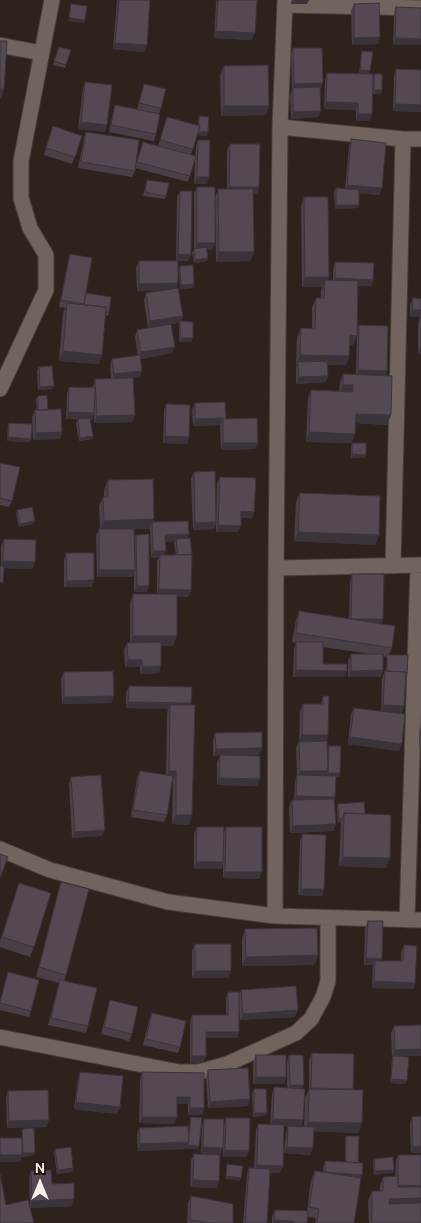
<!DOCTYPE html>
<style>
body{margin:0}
#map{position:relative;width:421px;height:1223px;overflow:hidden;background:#2e231c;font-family:Ubuntu,sans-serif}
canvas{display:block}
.north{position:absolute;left:15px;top:1158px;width:50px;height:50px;-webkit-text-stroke:4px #241912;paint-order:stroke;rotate:0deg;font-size:14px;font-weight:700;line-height:20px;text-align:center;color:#f6efea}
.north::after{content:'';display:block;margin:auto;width:18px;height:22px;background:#f6efea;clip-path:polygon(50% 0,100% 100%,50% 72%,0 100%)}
</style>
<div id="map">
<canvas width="421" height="1223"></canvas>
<div class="north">N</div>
</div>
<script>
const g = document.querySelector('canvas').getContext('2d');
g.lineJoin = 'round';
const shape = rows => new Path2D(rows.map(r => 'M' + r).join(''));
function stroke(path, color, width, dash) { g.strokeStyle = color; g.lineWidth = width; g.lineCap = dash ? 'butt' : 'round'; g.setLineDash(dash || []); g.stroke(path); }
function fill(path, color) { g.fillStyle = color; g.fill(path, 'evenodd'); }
const street = shape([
 [285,5,421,8],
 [0,45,41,53],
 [280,127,403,139,421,139],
 [0,389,46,290,46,255,30,228,21,198,21,161,52,0],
 [393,566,403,139],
 [276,568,421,565],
 [0,849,50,870,168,902,275,916,421,920],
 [275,916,276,568,280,127,285,0],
 [407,920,418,565],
 [0,1037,179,1072,199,1072,227,1064,296,1033,311,1019,323,997,328,981,328,919]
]);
stroke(street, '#473e38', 17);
stroke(street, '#71645c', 15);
fill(shape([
 [117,0,150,0,147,45,144,52,113,49],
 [217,0,257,0,252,40,214,38,216,3],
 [354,4,378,44,352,45,351,11],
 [396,7,421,8,421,45,393,45,394,14],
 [59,47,71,50,65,68,53,65],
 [293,48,321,111,318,117,291,119,290,95,292,90,291,55],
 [362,51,369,74,373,77,374,74,382,90,381,94,373,94,373,80,372,114,369,121,356,121,356,110,324,109,325,80,327,73,359,74,361,54],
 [224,66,269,106,266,115,221,116,220,75],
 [396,69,421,70,421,112,393,111,394,76],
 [85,82,107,125,105,132,78,129,83,88],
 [144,84,161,108,159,113,156,134,154,141,109,132,113,112,115,105,137,109],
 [199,116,207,136,197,135,191,154,195,156,196,146,198,140,207,184,194,184,195,156,188,182,135,168,143,142,158,146,167,117,198,126,198,120],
 [53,126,82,136,72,164,44,155],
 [86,132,135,171,132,177,78,168,84,138],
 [351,139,382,188,379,195,359,193,358,208,335,209,334,192,336,188,345,189,349,146],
 [230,144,259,187,257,194,253,194,254,252,250,261,216,262,215,198,218,189,227,189,227,150],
 [147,180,166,196,165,199,143,196],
 [197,187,215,243,212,250,207,250,208,258,207,261,194,263,192,252,194,249,194,193],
 [180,191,188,261,178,261,178,283,176,289,183,316,181,321,191,342,179,342,179,323,171,324,172,353,141,359,140,377,133,378,135,415,132,422,94,423,94,413,92,420,90,420,93,436,92,439,79,441,76,423,78,419,79,419,66,419,67,393,69,387,93,387,95,379,111,378,110,366,112,359,138,356,135,337,137,330,148,328,144,300,146,293,168,290,137,291,136,268,139,261,176,261,177,197],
 [304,197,328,280,333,281,333,269,335,262,373,280,371,286,358,286,357,332,359,325,387,371,386,375,391,415,387,425,355,423,355,434,351,443,306,442,308,399,311,390,339,391,340,383,343,374,356,374,357,334,353,345,350,345,349,356,346,365,328,365,326,382,296,384,296,368,297,364,296,364,297,338,301,328,312,329,312,307,316,298,321,298,321,290,323,287,302,287,301,207],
 [70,254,86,294,109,312,108,316,106,315,99,364,59,361,63,313,65,308,59,307,68,261],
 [180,266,194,284,193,288,180,289,179,269],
 [421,285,421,354,418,354,418,324,420,317,410,317,410,305,413,298,421,299],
 [39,367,54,386,52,389,38,390,37,370],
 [38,396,62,432,60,439,33,440,32,417,35,410,37,410,36,399],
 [195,403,226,419,258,443,255,449,221,450,220,425,193,426,192,410],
 [166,404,189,437,187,444,163,443,164,411],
 [9,423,31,439,30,442,7,441,8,426],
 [352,443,366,455,364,458,351,458,351,446],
 [0,463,12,501,9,507,0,505],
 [194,472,216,519,217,483,220,477,254,512,252,518,241,518,241,526,238,532,216,532,216,523,214,529,193,530,191,479],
 [108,480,154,519,153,522,189,534,187,538,191,555,191,590,188,597,177,596,173,646,161,646,159,673,140,674,140,667,125,667,124,650,127,643,130,643,130,603,133,594,157,594,157,561,159,557,151,558,150,529,134,529,134,538,136,535,147,592,134,592,134,573,132,577,97,577,96,536,99,529,100,529,99,506,103,497,104,497,104,490],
 [175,541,174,543,176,555,164,555,166,551,166,542],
 [300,493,379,535,375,545,294,541,296,502],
 [17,510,33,524,19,527,16,514],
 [4,539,35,562,32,569,4,568,2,585,1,566,1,546],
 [66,553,92,587,64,587,64,560],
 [352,574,382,624,392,648,389,655,406,678,402,713,391,712,402,744,399,751,348,744,351,714,354,708,381,711,382,678,385,671,386,671,387,657,383,656,383,670,381,677,348,677,348,661,351,654,370,654,323,647,323,664,345,677,293,677,294,649,296,643,292,642,296,620,299,611,349,619,350,581],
 [64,672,114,696,111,703,62,704,61,679],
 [129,686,191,703,190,705,189,825,172,824,173,781,172,781,167,815,164,822,131,817,137,778,140,771,166,775,167,714,168,709,126,708,126,693],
 [323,696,326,741,328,749,329,746,340,773,339,777,336,777,335,797,334,800,336,824,333,831,290,833,289,807,292,800,294,800,295,781,297,775,296,748,299,741,300,711,303,704,321,704],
 [421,726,421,749,419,748,419,731],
 [215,733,259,755,225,756,257,786,217,785,217,762,220,756,213,756,213,740],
 [71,777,105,830,102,836,72,838,69,784],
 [338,804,365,814,386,868,339,866,341,822,338,823,337,807],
 [197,827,224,832,226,827,259,879,223,878,223,864,221,869,194,869,194,834],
 [302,834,324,889,322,896,298,895,300,841],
 [61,882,66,975,64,981,88,1026,86,1033,48,1025,59,983,36,977,58,892],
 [19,883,34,947,30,957,0,947,0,941],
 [368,921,382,959,381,961,401,961,401,952,404,945,415,983,413,989,372,988,373,965,364,965,365,927],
 [245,929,318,955,314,965,242,966,242,939],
 [195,944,231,971,228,978,192,978,192,951],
 [8,972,31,1011,29,1017,0,1010,0,1000],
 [241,990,295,1017,240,1020,239,1009,239,1032,237,1038,206,1038,206,1056,203,1063,190,1063,190,1022,192,1015,226,1015,226,998,228,992,239,994],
 [110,1000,132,1034,129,1041,101,1034,108,1007],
 [152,1013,180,1047,178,1053,143,1045,149,1020],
 [421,1025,421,1056,399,1056,407,1080,405,1084,390,1083,392,1059,393,1056,392,1056,391,1033,394,1026],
 [312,1053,353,1090,362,1123,358,1133,313,1131,313,1148,310,1155,284,1153,286,1133,288,1126,304,1127,305,1098,309,1089,309,1060],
 [256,1055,286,1077,284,1084,253,1084,253,1062],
 [289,1055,302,1088,303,1120,301,1127,284,1126,280,1173,270,1173,267,1223,243,1223,247,1174,249,1168,254,1168,256,1130,258,1124,270,1124,272,1094,274,1087,287,1088,287,1062],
 [208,1070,248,1106,208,1108,206,1077],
 [80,1072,117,1114,74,1109,78,1078],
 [142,1072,204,1073,204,1108,202,1115,188,1115,188,1104,177,1104,177,1117,174,1124,139,1123,140,1079],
 [254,1089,265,1116,253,1117,252,1093],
 [8,1091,49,1120,46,1127,7,1128,6,1098],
 [191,1117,199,1146,198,1149,187,1149,187,1147,186,1149,138,1151,137,1135,139,1128,189,1133,190,1120],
 [412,1117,421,1153,411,1153,410,1123],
 [226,1118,246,1157,223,1157,223,1137,220,1155,219,1181,217,1188,190,1187,191,1160,194,1154,201,1154,202,1126,204,1119,224,1125],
 [346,1136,359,1163,361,1179,354,1223,315,1223,316,1218,308,1217,307,1223,272,1223,272,1216,275,1210,307,1211,311,1180,315,1171,323,1172,323,1168,325,1161,345,1162,345,1139],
 [55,1149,73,1168,72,1172,57,1174,54,1153],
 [398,1155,421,1223,369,1223,368,1201,372,1191,380,1191,380,1186,383,1177,395,1176,396,1161],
 [374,1159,394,1170,393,1173,374,1175,373,1163],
 [31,1171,52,1184,72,1206,30,1208,6,1205,30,1206,29,1178],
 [191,1196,233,1223,187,1223,188,1203]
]), '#483f47');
fill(shape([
 [292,0,309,0,307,4,291,4],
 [69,18,85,20,84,23,68,21],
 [216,31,255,33,252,40,214,38],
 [380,37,378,44,352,45,354,38],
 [395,38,421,39,421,45,393,45],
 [115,43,147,45,144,52,113,49],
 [360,70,370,71,369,75,359,74],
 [323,83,320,90,293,89,294,84],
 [0,89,4,89,1,98,0,98],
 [374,90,382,90,381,94,373,94],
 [326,102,358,103,356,110,324,109],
 [395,104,421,105,421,112,393,111],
 [224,106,269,106,266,115,221,116],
 [321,111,318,117,291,119,293,112],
 [358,114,372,114,369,121,356,121],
 [81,122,107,125,105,132,78,129],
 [198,132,208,132,207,136,197,135],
 [197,177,209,177,207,184,194,184],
 [347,185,382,188,379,195,344,192],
 [229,187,259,187,257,194,227,194],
 [336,205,359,205,358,208,335,209],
 [197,243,215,243,212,250,194,250],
 [219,252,254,252,250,261,216,262],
 [178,254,191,255,188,261,176,261],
 [208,258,207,261,194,263,195,260],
 [305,277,329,277,326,287,325,280,323,287,302,287],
 [335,278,373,280,371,286,333,285],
 [178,283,176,290,137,291,139,284],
 [194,284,193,288,180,289,181,285],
 [412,310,421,310,420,317,410,317],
 [183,316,180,323,180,321,179,323,148,328,150,321],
 [350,335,357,336,353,345,347,345],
 [180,338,193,338,191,342,179,342],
 [175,347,172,353,139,359,141,352],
 [421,347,421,354,418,354],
 [63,351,102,355,99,364,59,361],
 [300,355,349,356,346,365,298,364,298,362,296,364],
 [358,370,387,371,385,378,356,377],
 [142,371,140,377,112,381,114,374],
 [328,376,326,382,296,384,299,377],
 [343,385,353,385,350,395,339,394],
 [54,386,52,389,38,390,40,387],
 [68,412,94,413,92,420,66,419],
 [356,414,391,415,387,425,352,423],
 [135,415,132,422,94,423,97,416],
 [223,418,220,425,193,426,195,419],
 [62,432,60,439,33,440,36,433],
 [309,432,355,434,351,443,306,442],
 [93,436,92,439,79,441,80,438],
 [165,436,189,437,187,444,163,443],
 [8,437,31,439,30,442,7,441],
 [223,443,258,443,255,449,221,450],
 [352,454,366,455,364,458,351,458],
 [241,511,254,512,252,518,239,518],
 [154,519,152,525,152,522,150,529,100,530,104,521],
 [35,521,33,524,19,527,20,524],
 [216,522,214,529,193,530,195,523],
 [218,525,241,526,238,532,216,532],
 [298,532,379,535,375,545,294,541],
 [189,534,186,541,176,539,175,541,163,542,165,535],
 [153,551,166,551,163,557,160,555,159,557,151,558],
 [3,561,35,562,32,569,1,568],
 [99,570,135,570,132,577,97,577],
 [94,580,92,587,64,587,67,581],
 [137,586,149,586,147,592,134,592],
 [159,589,191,590,188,597,157,596],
 [351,619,383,619,381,626],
 [133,636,177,636,173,646,130,646],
 [128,660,142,660,140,667,125,667],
 [161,666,159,673,140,674,143,667],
 [296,670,347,671,345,677,293,677],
 [383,670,381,677,348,677,351,671],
 [114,696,111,703,62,704,64,697],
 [128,702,191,703,189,710,170,705,168,709,126,708],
 [383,705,404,706,402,713,381,712],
 [302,735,328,735,326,742,299,741],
 [350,737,402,744,399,751,348,744],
 [262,748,259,755,213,756,216,749],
 [169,771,176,771,173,781,165,781],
 [300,771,328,771,326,777,297,778],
 [328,773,340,773,339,777,327,777],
 [219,778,260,779,257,786,217,785],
 [296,796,335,797,333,804,294,803],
 [176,815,192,815,189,825,172,824],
 [339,819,342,819,341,822,338,823],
 [336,824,333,831,290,833,293,826],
 [105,830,102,836,72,838,75,832],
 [343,857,390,858,386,868,339,866],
 [196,862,223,862,221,869,194,869],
 [225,872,262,872,259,879,223,878],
 [301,889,324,889,322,896,298,895],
 [318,955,314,965,242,966,246,957],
 [366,958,382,959,379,965,375,961,373,965,364,965],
 [195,971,231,971,228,978,192,978],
 [374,981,415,983,413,989,372,988],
 [298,1010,295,1017,240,1020,243,1014],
 [206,1032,239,1032,237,1038,203,1038],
 [421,1049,421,1056,392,1056,395,1050],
 [192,1056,206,1056,203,1063,190,1063],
 [256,1077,286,1077,284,1084,253,1084],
 [391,1079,407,1080,405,1084,390,1083],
 [290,1085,304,1085,301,1092,288,1092],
 [177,1097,190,1097,188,1104,175,1104],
 [250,1099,248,1106,208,1108,210,1102],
 [76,1102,120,1107,117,1114,74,1109],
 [190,1108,204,1108,202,1115,188,1115],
 [254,1113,267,1113,265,1116,253,1117],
 [142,1117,177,1117,174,1124,139,1123],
 [273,1119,303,1120,301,1127,270,1125],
 [49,1120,46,1127,7,1128,9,1121],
 [308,1122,362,1123,358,1133,304,1131],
 [189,1142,186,1149,138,1151,140,1144],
 [188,1145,199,1146,198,1149,187,1149],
 [421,1146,421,1153,411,1153,413,1147],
 [203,1147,223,1148,220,1155,201,1154],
 [287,1147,313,1148,310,1155,284,1153],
 [225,1150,249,1151,246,1157,223,1157],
 [23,1153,35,1153,33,1156,22,1157,20,1162,0,1162,0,1155],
 [257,1165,283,1166,280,1173,254,1172],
 [73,1168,72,1172,57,1174,58,1170],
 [394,1170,393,1173,374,1175,375,1171],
 [325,1173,362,1175,360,1182],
 [226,1176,241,1178,240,1181,225,1179],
 [193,1180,219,1181,217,1188,190,1187],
 [397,1185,421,1186,421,1193,395,1192],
 [421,1198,421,1207,386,1208,389,1199],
 [74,1199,72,1206,30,1208,32,1201],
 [274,1220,293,1221,292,1223,273,1223]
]), '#3b333a');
const building = shape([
 [119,0,150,0,147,45,115,43,119,0],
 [218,0,257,0,255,33,216,31,218,0],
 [379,3,380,37,354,38,354,4,379,3],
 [71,4,87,6,85,20,69,18,71,4],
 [396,7,421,8,421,39,395,38,396,7],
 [0,41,7,41,4,89,0,89,0,41],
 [59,47,71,50,66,65,54,61,59,47],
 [293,48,322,48,323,83,294,84,293,48],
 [362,51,373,52,370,71,360,70,362,51],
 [268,65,269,106,224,106,224,66,268,65],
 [396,69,421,70,421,105,395,104,396,69],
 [327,73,373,74,372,114,358,114,358,103,326,102,327,73],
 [374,74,382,74,382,90,374,90,374,74],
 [85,82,112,85,107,125,81,122,85,82],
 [144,84,166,89,161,108,139,103,144,84],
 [320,87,321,111,293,112,293,88,320,87],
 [115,105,160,114,156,134,111,125,115,105],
 [199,116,209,117,208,132,198,132,200,126,199,126,199,116],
 [167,117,200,126,193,149,160,140,167,117],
 [53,126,82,136,75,157,46,148,53,126],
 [86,132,139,140,135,171,81,162,86,132],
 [351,139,386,143,382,188,347,185,351,139],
 [198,140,210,140,209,177,197,177,198,140],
 [143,142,196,156,190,176,137,162,143,142],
 [230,144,260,144,259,187,229,187,230,144],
 [147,180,169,183,166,196,145,192,147,180],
 [197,187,215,187,215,243,197,243,197,187],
 [336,188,359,190,359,205,336,205,336,188],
 [218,189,253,189,254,252,219,252,218,189],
 [180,191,192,191,191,255,178,254,180,191],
 [304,197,328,197,329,277,305,277,304,197],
 [206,247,208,258,195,260,194,249,206,247],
 [70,254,92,258,84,304,61,300,70,254],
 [139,261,178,261,178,283,139,284,139,261],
 [335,262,374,263,373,280,335,278,335,262],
 [193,265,194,284,181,285,180,266,193,265],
 [325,280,358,281,357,336,350,335,349,356,300,355,301,328,315,329,316,298,324,298,325,280],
 [178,288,183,316,150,321,146,293,178,288],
 [86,293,111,297,109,312,106,312,106,307,84,305,86,293],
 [413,298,421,299,421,310,412,310,413,298],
 [67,303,106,307,102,355,63,351,67,303],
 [180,321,193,322,193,338,180,338,180,321],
 [171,324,175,347,141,352,137,330,171,324],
 [359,325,388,326,387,371,358,370,359,325],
 [140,355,142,371,114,374,112,359,140,355],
 [327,361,328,376,299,377,298,362,327,361],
 [52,366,54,386,40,387,39,367,52,366],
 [343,374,392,376,391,415,356,414,355,434,309,432,311,390,353,392,353,385,343,385,343,374],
 [133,378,135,415,97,416,95,379,133,378],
 [69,387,95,388,94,413,68,412,69,387],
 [47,395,48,410,38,410,38,396,47,395],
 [225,402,226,419,257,418,258,443,223,443,223,418,195,419,195,403,225,402],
 [166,404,190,405,189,437,165,436,166,404],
 [61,409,62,432,36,433,35,410,61,409],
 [90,418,93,436,80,438,78,419,90,418],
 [9,423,32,424,31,439,8,437,9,423],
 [352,443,366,443,366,455,352,454,352,443],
 [0,463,20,467,12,501,0,498,0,463],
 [215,471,216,522,195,523,194,472,215,471],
 [220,477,256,478,254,512,241,511,241,526,218,525,220,477],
 [153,479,154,519,104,521,103,497,108,497,108,480,153,479],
 [300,493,380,496,379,535,298,532,300,493],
 [32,507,35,521,20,524,17,510,32,507],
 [188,521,189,534,165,535,166,551,153,551,152,522,188,521],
 [99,529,134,529,135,570,99,570,99,529],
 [149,534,149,586,137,586,136,535,149,534],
 [190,538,192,554,178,555,176,539,190,538],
 [4,539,36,540,35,562,3,561,4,539],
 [66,553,94,553,94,580,67,581,66,553],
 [160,555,192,555,191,590,159,589,160,555],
 [0,566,4,566,3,582,0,582,0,566],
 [352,574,384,574,383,619,351,619,352,574],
 [133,594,177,594,177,636,133,636,133,594],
 [299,611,395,626,392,648,296,633,299,611],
 [161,642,161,666,143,667,142,660,128,660,127,643,161,642],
 [296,642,323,642,323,664,347,664,347,671,296,670,296,642],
 [351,654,383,654,383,670,351,671,351,654],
 [387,655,408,655,407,674,406,674,406,672,387,671,387,655],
 [113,671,114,696,64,697,64,672,113,671],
 [385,671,406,672,404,706,383,705,385,671],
 [129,686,192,687,191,703,128,702,129,686],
 [323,696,329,696,328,735,302,735,303,704,323,704,323,696],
 [170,705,195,705,192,815,176,815,176,771,169,771,170,705],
 [354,708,405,714,402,744,350,737,354,708],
 [262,732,262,748,216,749,215,733,262,732],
 [327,741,328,771,300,771,299,742,327,741],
 [329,746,341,746,340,773,328,773,329,746],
 [220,755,260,756,260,779,219,778,220,755],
 [140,771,173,776,167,815,133,810,140,771],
 [101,775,105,830,75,832,71,777,101,775],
 [297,775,336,776,335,797,296,796,297,775],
 [334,799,336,824,293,826,292,800,334,799],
 [364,802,365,814,344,813,342,819,339,819,338,804,364,802],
 [344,813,391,815,390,858,343,857,344,813],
 [197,827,224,827,223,862,196,862,197,827],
 [226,827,262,827,262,872,225,872,226,827],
 [302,834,326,835,324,889,301,889,302,834],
 [0,854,8,857,0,878,0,854],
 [61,882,89,889,66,975,39,967,61,882],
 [19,883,51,893,34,947,2,937,19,883],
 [368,921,383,921,382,959,366,958,368,921],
 [317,928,318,955,246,957,245,929,317,928],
 [195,944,231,944,231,971,195,971,195,944],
 [404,945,417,946,415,983,374,981,375,961,403,961,404,945],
 [8,972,39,980,31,1011,0,1003,8,972],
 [60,980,97,988,88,1026,51,1018,60,980],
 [296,986,298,1010,243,1014,241,990,296,986],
 [228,992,239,992,239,1032,206,1032,206,1056,192,1056,192,1015,228,1015,228,992],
 [110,1000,138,1007,132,1034,104,1027,110,1000],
 [152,1013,186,1021,180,1047,146,1039,152,1013],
 [421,1025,421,1049,395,1050,394,1026,421,1025],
 [312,1053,354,1054,353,1089,311,1088,312,1053],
 [256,1055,286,1055,286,1077,256,1077,256,1055],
 [289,1055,303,1055,304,1085,290,1085,289,1055],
 [393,1056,409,1057,407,1080,391,1079,393,1056],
 [248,1068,250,1099,210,1102,208,1070,248,1068],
 [80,1072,123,1076,120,1107,76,1102,80,1072],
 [142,1072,204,1073,204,1108,190,1108,190,1097,177,1097,177,1117,142,1117,142,1072],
 [274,1087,305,1089,303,1120,273,1119,274,1087],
 [254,1089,266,1089,267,1113,254,1113,254,1089],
 [309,1089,363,1090,362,1123,308,1122,309,1089],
 [48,1090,49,1120,9,1121,8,1091,48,1090],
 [421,1116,421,1146,413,1147,412,1117,421,1116],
 [191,1117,202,1118,199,1146,188,1145,191,1117],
 [226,1118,250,1118,249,1151,225,1150,226,1118],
 [204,1119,224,1119,223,1148,203,1147,204,1119],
 [258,1124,284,1125,283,1166,257,1165,258,1124],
 [188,1126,189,1142,140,1144,139,1128,188,1126],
 [288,1126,314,1127,313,1148,287,1147,288,1126],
 [34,1128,35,1153,23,1153,22,1129,34,1128],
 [346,1136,359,1136,358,1163,346,1162,346,1136],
 [0,1138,22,1138,22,1155,0,1155,0,1138],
 [71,1147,73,1168,58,1170,55,1149,71,1147],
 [194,1154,220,1155,219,1181,193,1180,194,1154],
 [398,1155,421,1155,421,1186,398,1185,398,1155],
 [393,1157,394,1170,375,1171,374,1159,393,1157],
 [325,1161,363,1163,362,1175,325,1172,325,1161],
 [227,1164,243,1166,241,1178,226,1176,227,1164],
 [249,1168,270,1169,267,1223,245,1223,249,1168],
 [51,1170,52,1184,74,1183,74,1199,32,1201,31,1171,51,1170],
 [315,1171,361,1178,354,1223,317,1223,319,1209,309,1207,315,1171],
 [0,1174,6,1205,28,1200,34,1223,0,1223,0,1174],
 [398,1176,398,1187,421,1187,421,1198,389,1199,389,1204,421,1203,421,1223,372,1223,372,1191,383,1191,383,1177,398,1176],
 [191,1196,233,1204,233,1223,210,1223,190,1220,191,1196],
 [275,1210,308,1211,307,1223,293,1223,293,1221,274,1220,275,1210]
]);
fill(building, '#544953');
stroke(building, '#3b333a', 1);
</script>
